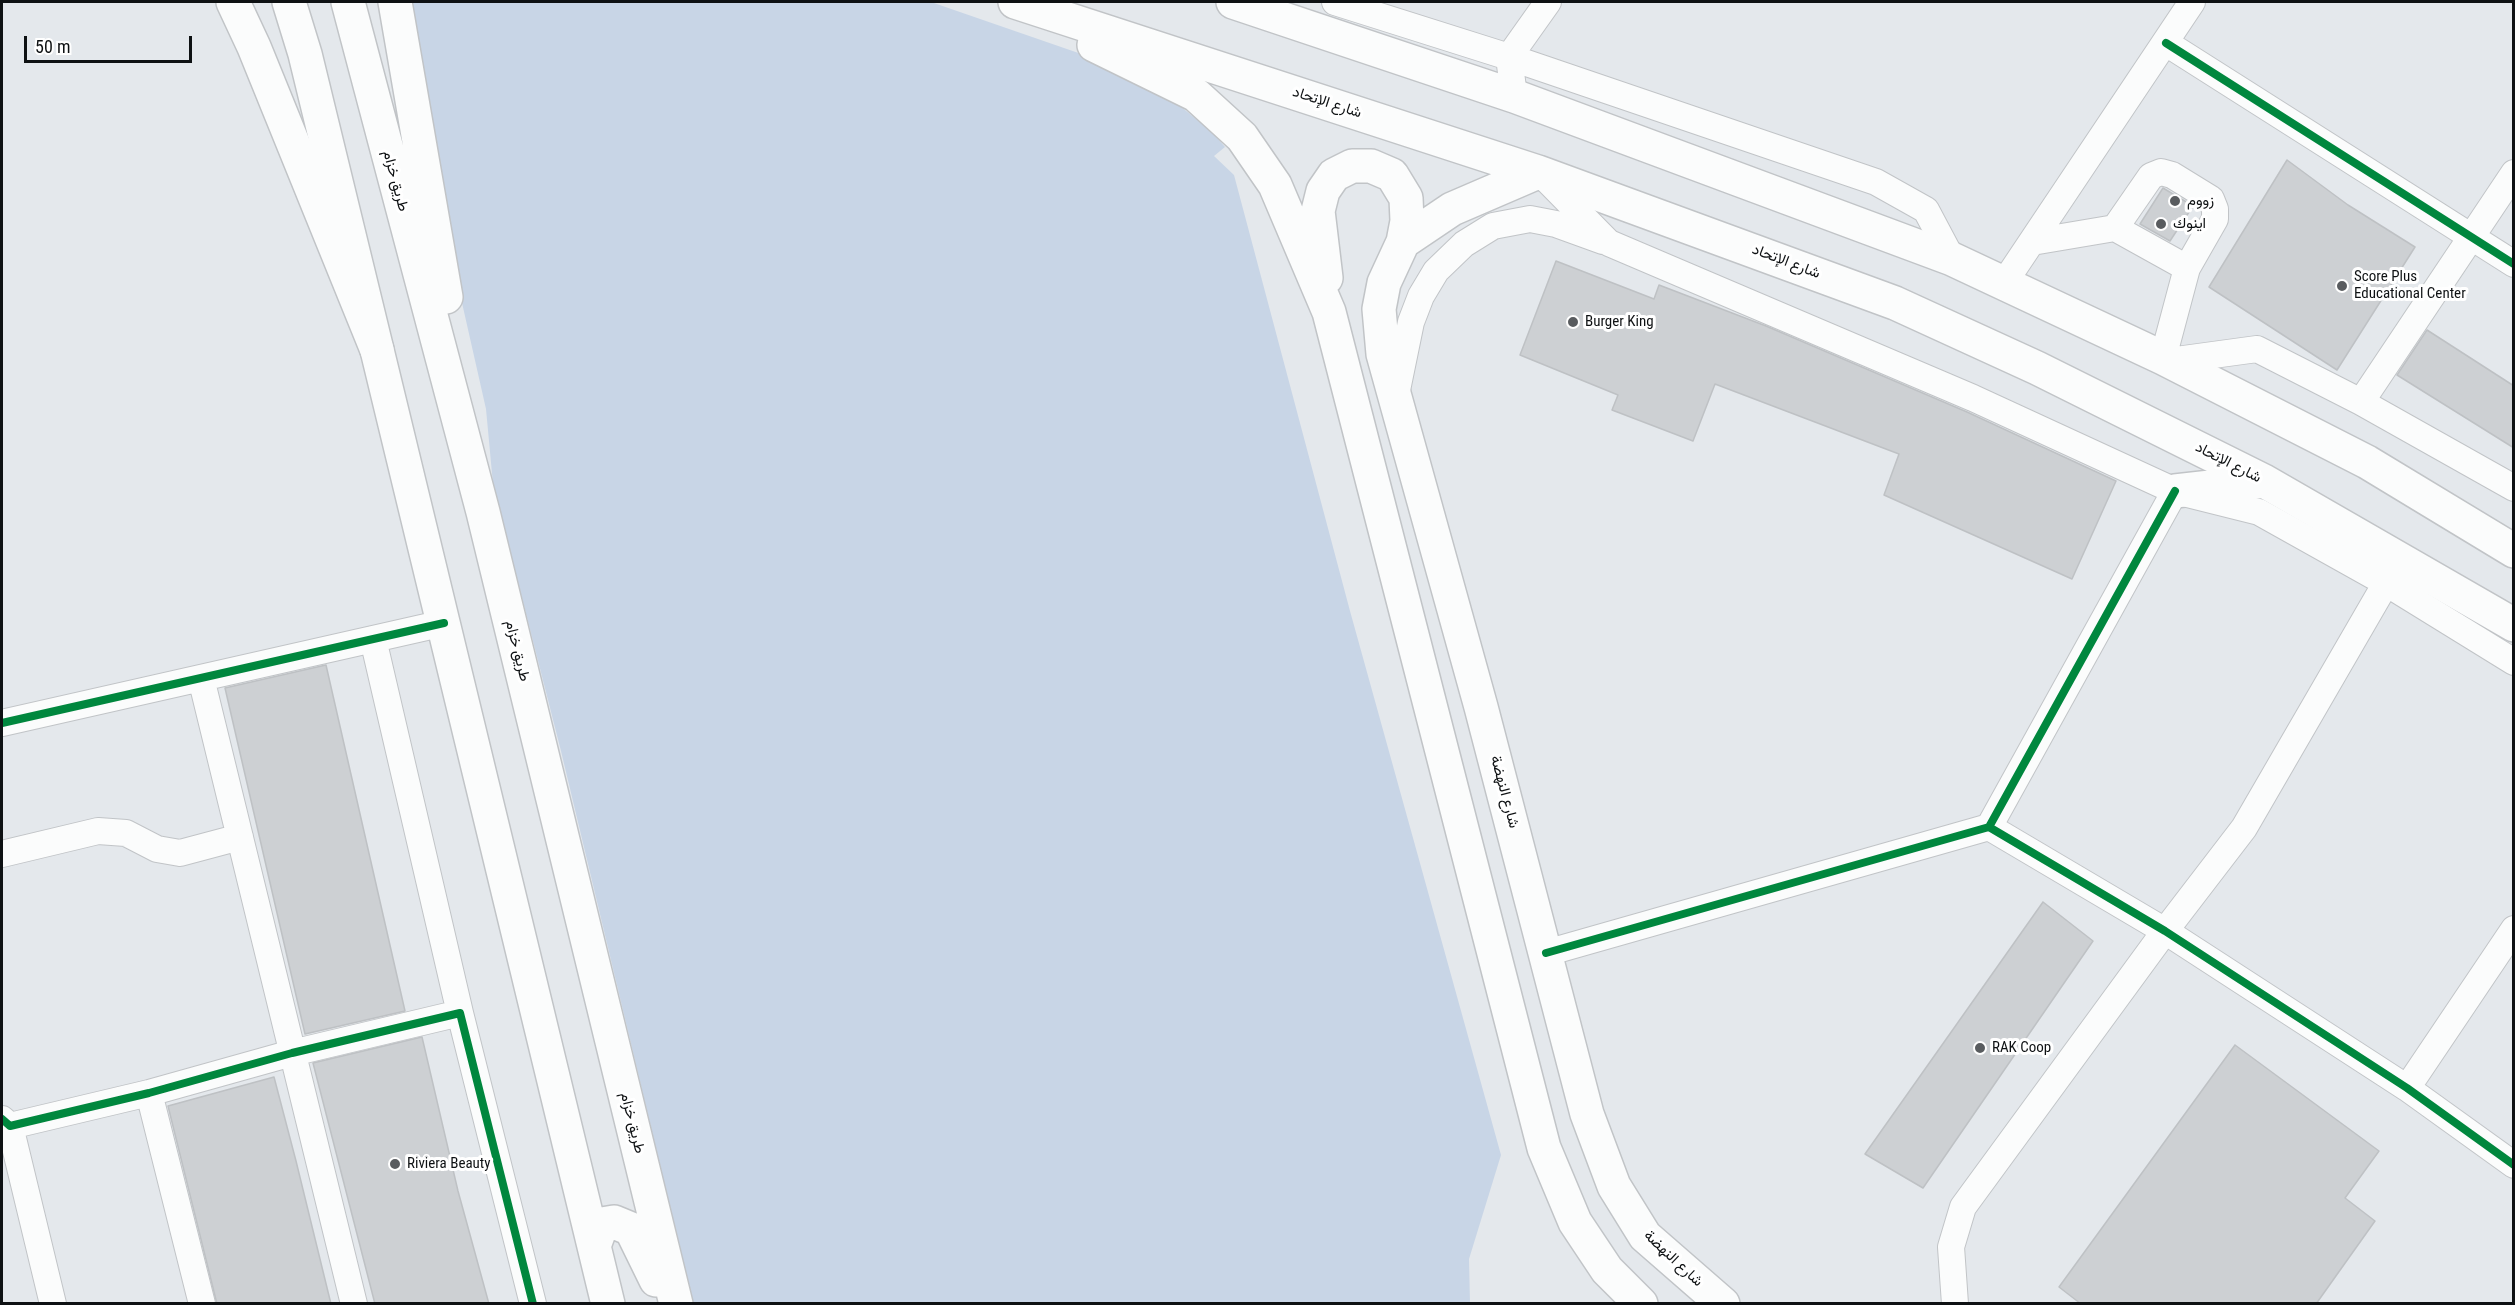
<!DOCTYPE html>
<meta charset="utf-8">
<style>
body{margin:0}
#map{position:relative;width:2515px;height:1305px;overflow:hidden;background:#e4e8ec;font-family:"Roboto Condensed",sans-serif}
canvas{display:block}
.frame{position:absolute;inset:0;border:3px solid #0e1113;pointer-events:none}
.scale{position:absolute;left:24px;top:36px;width:168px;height:27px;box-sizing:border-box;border:3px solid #0e1113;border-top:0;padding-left:8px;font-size:18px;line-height:21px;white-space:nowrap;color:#0e1113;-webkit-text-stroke:4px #fff;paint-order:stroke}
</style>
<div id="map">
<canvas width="2515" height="1305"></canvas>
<div class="frame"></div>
<div class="scale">50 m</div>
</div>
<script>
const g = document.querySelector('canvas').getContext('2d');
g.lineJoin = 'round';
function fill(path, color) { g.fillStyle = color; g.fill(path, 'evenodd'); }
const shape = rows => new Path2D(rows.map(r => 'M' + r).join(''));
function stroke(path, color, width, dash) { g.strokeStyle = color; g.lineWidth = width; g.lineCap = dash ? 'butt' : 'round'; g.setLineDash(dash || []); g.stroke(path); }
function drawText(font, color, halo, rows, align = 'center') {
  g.font = font + ' "Roboto Condensed",Vazirmatn,sans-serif'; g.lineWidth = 6; g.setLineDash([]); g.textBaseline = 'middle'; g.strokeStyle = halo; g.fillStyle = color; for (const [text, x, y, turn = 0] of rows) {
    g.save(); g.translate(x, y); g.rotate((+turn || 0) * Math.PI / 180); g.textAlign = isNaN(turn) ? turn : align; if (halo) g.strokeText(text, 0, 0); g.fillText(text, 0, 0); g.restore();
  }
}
fill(shape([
 [394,2,931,2,1142,75,1212,132,1225,147,1214,156,1234,175,1350,611,1501,1155,1469,1259,1470,1303,693,1303,561,751,493,484,486,409]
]), '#c8d5e6');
const building = shape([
 [2287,160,2348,205,2415,247,2337,370,2209,287,2287,160],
 [2163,188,2193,206,2170,241,2140,224,2163,188],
 [1556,261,1654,299,1659,285,1766,326,1967,412,2116,481,2072,579,1884,495,1899,454,1715,384,1693,441,1612,410,1618,395,1520,355,1556,261],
 [2427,330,2514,386,2514,448,2397,375,2427,330],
 [326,665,405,1011,305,1034,225,688,326,665],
 [2043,902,2093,941,1923,1188,1865,1154,2043,902],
 [422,1037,458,1191,489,1304,375,1304,313,1063,422,1037],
 [2235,1045,2379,1151,2345,1198,2375,1221,2316,1304,2081,1304,2059,1287,2235,1045],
 [274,1077,296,1161,331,1304,217,1304,168,1106,274,1077]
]);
fill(building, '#cdd0d3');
stroke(building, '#bec1c4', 1.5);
const minor = shape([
 [1335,2,1509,57,1876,182,1926,210,1952,259],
 [2166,43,2514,264],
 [1514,96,1509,57,1548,2],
 [1543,176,1609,243,1973,398,2175,491,2259,512,2386,583,2514,662],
 [2115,228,2187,268],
 [2032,242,2115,228,2151,176,2161,172,2172,175,2211,199,2215,209,2215,219,2187,268,2163,358],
 [2004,283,2192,2],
 [2169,361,2257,349,2361,402,2514,488],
 [1396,395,1411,322,1421,296,1436,271,1464,244,1493,226,1530,219,1556,224,1603,241],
 [2361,402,2514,173],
 [373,639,460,1013],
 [201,678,354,1304],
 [2,723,444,623],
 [1989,827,2165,931,2407,1088,2514,1165],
 [2,854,98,831,126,833,157,849,180,853,240,837],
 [1546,953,1989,827,2175,491],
 [2407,1088,2514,929],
 [149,1093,202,1304],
 [2,1119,10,1126,149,1093,292,1053,460,1013,533,1304],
 [10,1126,53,1304],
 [1955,1304,1951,1247,1963,1207,2165,931,2244,828,2386,583]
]);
const major = shape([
 [289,2,305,54,377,350,608,1304],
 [348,2,483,512,676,1304],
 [395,2,446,297],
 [1015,2,1538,172,1895,303,2037,368,2264,481,2514,625],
 [1233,2,1514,96,1952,259,2163,358,2367,462,2514,551],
 [1094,45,1196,95,1242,137,1275,185,1329,312,1544,1148,1575,1222,1607,1270,1641,1304],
 [1403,242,1452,209,1538,172],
 [1326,278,1318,211,1323,191,1334,175,1352,166,1371,166,1392,175,1406,198,1407,221,1403,242,1384,283,1379,309,1383,354,1481,707,1587,1114,1614,1186,1645,1236,1723,1304],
 [2175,491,2264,481],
 [594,1246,602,1224,614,1222,631,1229,656,1280]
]);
const highway = shape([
 [233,2,254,47,377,350]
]);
stroke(minor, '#c1c4c7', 28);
stroke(major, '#c1c4c7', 36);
stroke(highway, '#c1c4c7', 36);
stroke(minor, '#fbfcfc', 26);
stroke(major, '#fbfcfc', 33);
stroke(highway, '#fbfcfc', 33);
stroke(shape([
 [2166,43,2514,264],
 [2,723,444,623],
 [1989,827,2165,931,2407,1088,2514,1165],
 [1546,953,1989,827,2175,491],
 [2,1119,10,1126,149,1093,292,1053,460,1013,533,1304]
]), '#00873e', 8);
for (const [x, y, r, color] of [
 [2175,201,6,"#595c5f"],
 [2161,224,6,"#595c5f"],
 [2342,286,6,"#595c5f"],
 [1573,322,6,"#595c5f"],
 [1980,1048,6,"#595c5f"],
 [395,1164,6,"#595c5f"]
]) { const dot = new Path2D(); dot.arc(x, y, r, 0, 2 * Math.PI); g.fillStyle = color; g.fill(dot); stroke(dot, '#fff', 2); }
drawText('15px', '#0e1113', '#fff', [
 ["شارع الإتحاد",1327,103,18],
 ["طريق خزام",395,181,75],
 ["شارع الإتحاد",1786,262,21],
 ["شارع الإتحاد",2228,463,27],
 ["طريق خزام",517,651,76],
 ["شارع النهضة",1504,792,75],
 ["طريق خزام",632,1123,76],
 ["شارع النهضة",1673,1259,43]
]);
drawText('15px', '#0e1113', '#fff', [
 ["زووم",2187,201],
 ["اينوك",2173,224],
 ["Score Plus",2354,277],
 ["Educational Center",2354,294],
 ["Burger King",1585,322],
 ["RAK Coop",1992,1048],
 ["Riviera Beauty",407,1164]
], 'left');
</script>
